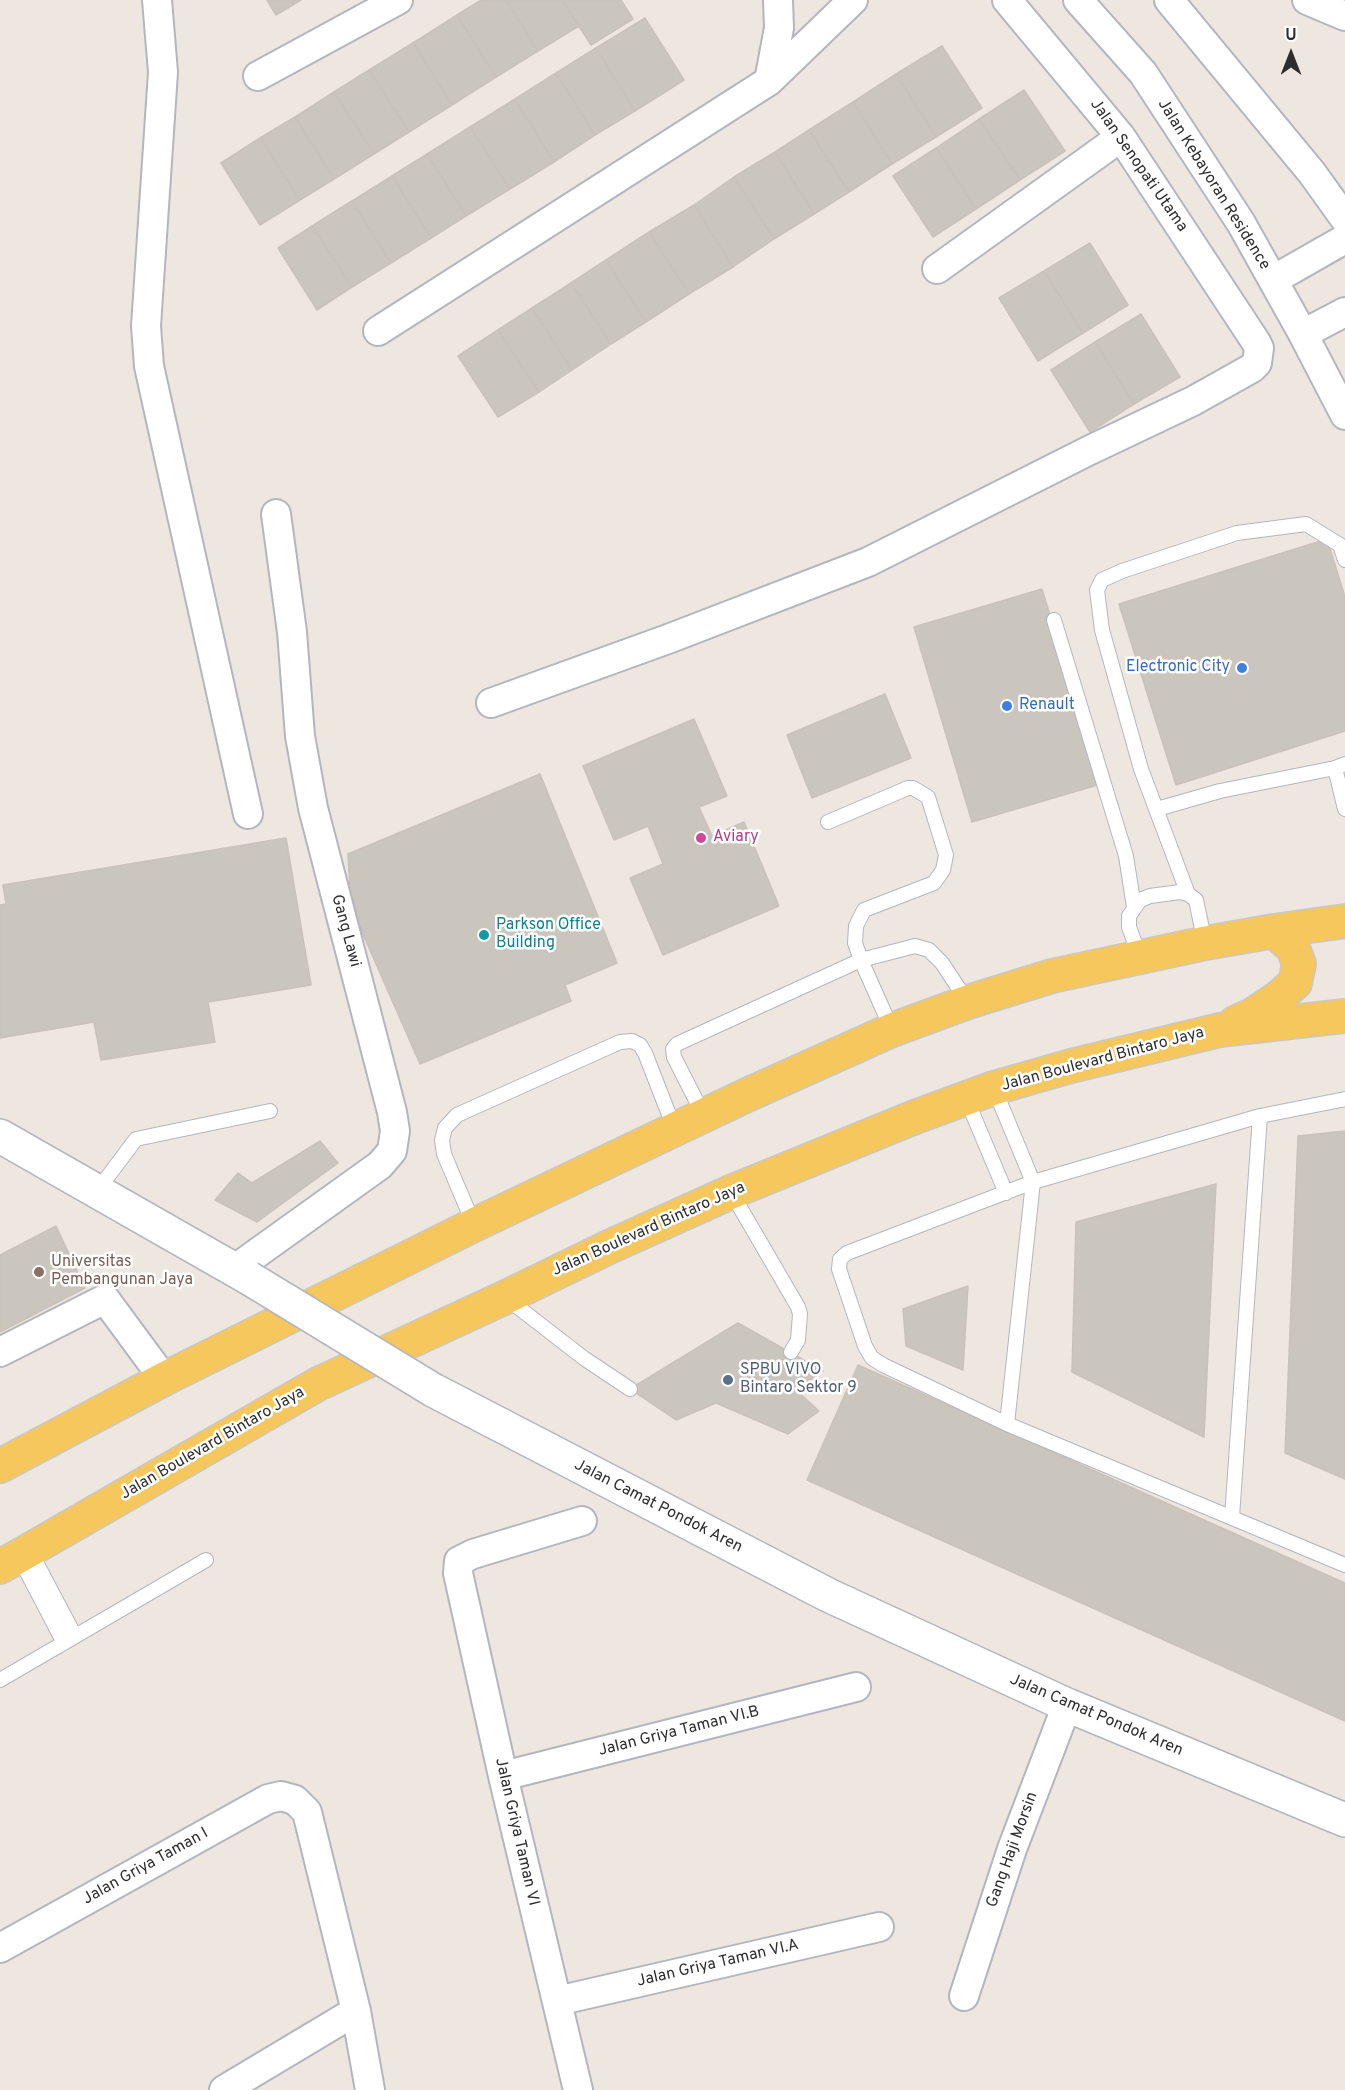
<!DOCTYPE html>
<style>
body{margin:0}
#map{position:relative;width:1345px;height:2090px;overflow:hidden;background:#eee7df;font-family:Overpass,sans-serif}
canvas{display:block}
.north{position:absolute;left:1261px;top:24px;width:60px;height:60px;-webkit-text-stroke:4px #fff;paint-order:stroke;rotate:0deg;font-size:16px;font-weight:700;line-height:24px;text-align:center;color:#2d2d2d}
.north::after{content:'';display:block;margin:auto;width:21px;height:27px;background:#2d2d2d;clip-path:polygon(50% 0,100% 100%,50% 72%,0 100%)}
</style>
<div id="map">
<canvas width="1345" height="2090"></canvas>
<div class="north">U</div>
</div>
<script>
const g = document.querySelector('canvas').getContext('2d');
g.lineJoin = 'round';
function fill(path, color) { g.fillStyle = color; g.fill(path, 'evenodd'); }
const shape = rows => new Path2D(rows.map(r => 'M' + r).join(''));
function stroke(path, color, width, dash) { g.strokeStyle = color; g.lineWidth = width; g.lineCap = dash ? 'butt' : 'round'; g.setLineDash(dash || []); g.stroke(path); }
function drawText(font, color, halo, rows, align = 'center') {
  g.font = font + ' Overpass,sans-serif'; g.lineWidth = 5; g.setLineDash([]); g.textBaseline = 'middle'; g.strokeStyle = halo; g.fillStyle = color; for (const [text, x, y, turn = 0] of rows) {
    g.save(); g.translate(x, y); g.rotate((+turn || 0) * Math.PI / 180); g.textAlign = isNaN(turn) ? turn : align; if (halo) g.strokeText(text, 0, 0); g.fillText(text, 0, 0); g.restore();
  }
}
const building = shape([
 [267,0,301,0,276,15,267,0],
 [481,0,506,0,538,51,496,77,457,15,481,0],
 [506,0,562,0,579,26,538,51,506,0],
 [562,0,621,0,633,19,591,45,562,0],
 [457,15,496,77,452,105,413,43,457,15],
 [645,18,684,80,635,111,596,48,645,18],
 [413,43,452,105,409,132,369,70,413,43],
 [942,46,982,108,936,137,896,74,942,46],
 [596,48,635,111,595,135,556,73,596,48],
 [369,70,409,132,374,154,334,92,369,70],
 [556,73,595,135,554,162,515,99,556,73],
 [896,74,936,137,892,164,853,102,896,74],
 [1024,90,1065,151,1020,180,979,119,1024,90],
 [334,92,374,154,334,179,295,117,334,92],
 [515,99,554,162,510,189,470,127,515,99],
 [853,102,892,164,849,192,809,130,853,102],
 [295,117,334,179,300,200,260,138,295,117],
 [979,119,1020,180,976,209,936,148,979,119],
 [470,127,510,189,466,216,427,154,470,127],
 [809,130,849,192,814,214,775,152,809,130],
 [260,138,300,200,260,225,221,163,260,138],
 [936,148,976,209,933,237,893,176,936,148],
 [775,152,814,214,774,239,734,177,775,152],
 [427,154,466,216,431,238,392,176,427,154],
 [392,176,431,238,391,263,352,201,392,176],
 [734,177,774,239,733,267,694,205,734,177],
 [352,201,391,263,352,287,312,226,352,201],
 [694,205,733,267,689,294,649,232,694,205],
 [312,226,352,287,317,310,278,248,312,226],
 [649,232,689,294,646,322,606,260,649,232],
 [1090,243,1128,305,1083,333,1044,271,1090,243],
 [606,260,646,322,611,344,571,283,606,260],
 [1044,271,1083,333,1038,361,999,298,1044,271],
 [571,283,611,344,572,370,532,308,571,283],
 [532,308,572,370,539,392,498,330,532,308],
 [1141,314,1180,377,1134,404,1095,342,1141,314],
 [498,330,539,392,498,417,458,356,498,330],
 [1095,342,1134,404,1090,432,1051,370,1095,342],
 [1327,539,1345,597,1345,731,1176,785,1119,604,1327,539],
 [1042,589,1101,784,972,822,914,627,1042,589],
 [885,694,911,758,812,798,787,735,885,694],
 [694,719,727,796,699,807,712,836,744,822,779,906,663,955,630,878,663,864,648,826,614,840,583,766,694,719],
 [540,774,617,963,565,985,571,1001,420,1064,351,907,348,854,540,774],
 [286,838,311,985,208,1002,215,1042,101,1060,94,1022,0,1038,0,905,6,904,3,885,286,838],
 [1345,1131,1345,1479,1285,1453,1298,1136,1345,1131],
 [320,1141,338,1163,257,1222,215,1200,238,1173,252,1183,320,1141],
 [1216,1184,1204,1437,1072,1372,1076,1222,1216,1184],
 [56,1226,85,1288,0,1332,0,1255,56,1226],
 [968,1286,963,1370,906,1346,903,1309,968,1286],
 [738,1323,823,1371,796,1390,819,1411,788,1434,716,1403,676,1420,630,1389,738,1323],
 [858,1365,1345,1583,1345,1721,807,1480,858,1365]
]);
fill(building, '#cac5bd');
stroke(building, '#cac2b8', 1.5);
const service = shape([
 [1054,620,1126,856,1134,907],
 [1345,764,1335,768,1345,809],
 [1157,809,1220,791,1335,768],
 [828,822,908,788,913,788,928,797,946,855,943,870,934,883,864,910,856,926,855,943,861,960,892,1030],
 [1188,894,1141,769,1102,630,1097,590,1102,580,1122,571,1237,533,1306,524,1340,545,1345,560],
 [1140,957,1129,927,1129,916,1140,900,1150,896,1180,892,1188,894,1196,900,1205,943],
 [994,1088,1033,1182,1007,1424],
 [966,1098,1006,1193],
 [1345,1099,1260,1116,1033,1182,847,1253,840,1259,839,1269,865,1346,872,1358,883,1365,1007,1424,1345,1565],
 [704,1116,674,1057,673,1049,677,1044,861,960,915,946,929,950,942,963,967,1001],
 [97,1191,136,1139,270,1111],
 [731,1192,798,1307,800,1314,798,1340,791,1352],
 [474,1225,444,1154,442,1140,445,1128,457,1115,620,1042,632,1041,640,1045,645,1053,675,1130],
 [506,1298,585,1359,630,1389],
 [1232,1517,1260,1116],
 [29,1549,75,1636],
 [19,1557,64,1643],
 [0,1680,206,1560]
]);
const minor = shape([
 [157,0,163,72,146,326,149,366,248,814],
 [1078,0,1143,73,1241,223,1303,334,1345,415],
 [1169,0,1312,173,1345,219],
 [1307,0,1345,16],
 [258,76,398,0],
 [769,81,779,28,778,0],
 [937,269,1121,137],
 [1273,280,1345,239],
 [378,331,769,81,853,0],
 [1303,334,1345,312],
 [491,703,668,639,868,562,1090,450,1193,401,1252,368,1257,363,1259,348,1256,342,1121,137,1007,0],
 [235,1269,380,1165,392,1151,395,1131,392,1112,313,808,300,736,292,632,276,514],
 [0,1352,105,1299,164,1379],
 [503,1776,856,1687],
 [0,1948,268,1799,281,1796,295,1800,307,1812,356,2011,370,2090],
 [964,1996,1012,1849,1067,1705],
 [557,2001,879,1927],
 [224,2090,356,2011],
 [578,2090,503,1776,458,1573,459,1561,473,1554,582,1521]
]);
const secondary = shape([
 [0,1136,249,1278],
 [433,1390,828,1595,1067,1705,1345,1820]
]);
const primary = shape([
 [1235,1023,1254,1014,1278,998,1295,983,1299,964,1293,948,1274,931],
 [0,1466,164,1379,474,1225,747,1095,892,1030,968,1002,1052,976,1206,943,1274,931,1345,921],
 [0,1567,318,1384,506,1297,609,1247,731,1192,915,1117,994,1088,1071,1066,1220,1030,1345,1016]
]);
stroke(service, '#b3b6c0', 16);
stroke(minor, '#b3b6c0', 32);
stroke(secondary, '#b3b6c0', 36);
stroke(primary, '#c8c8c8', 36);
stroke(service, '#fff', 14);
stroke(minor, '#fff', 28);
stroke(secondary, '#fff', 33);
stroke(primary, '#f6c75c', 33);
const secondaryBridge = shape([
 [249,1278,433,1390]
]);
stroke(secondaryBridge, '#b3b6c0', 36, []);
stroke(secondaryBridge, '#fff', 33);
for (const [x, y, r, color] of [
 [1242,668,6,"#3f7fe0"],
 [1007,706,6,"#3f7fe0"],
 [701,838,6,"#d1479c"],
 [484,935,6,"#0f9aa8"],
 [39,1272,6,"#8d6e63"],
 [728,1380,6,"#5c6f8a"]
]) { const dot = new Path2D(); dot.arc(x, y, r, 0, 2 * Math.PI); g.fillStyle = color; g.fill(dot); stroke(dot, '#fff', 2); }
drawText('16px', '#2d2d2d', '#fff', [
 ["Jalan Senopati Utama",1138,166,55],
 ["Jalan Kebayoran Residence",1213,185,58],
 ["Gang Lawi",345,931,75],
 ["Jalan Boulevard Bintaro Jaya",1103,1060,-15],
 ["Jalan Boulevard Bintaro Jaya",649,1230,-24],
 ["Jalan Boulevard Bintaro Jaya",213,1444,-30],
 ["Jalan Camat Pondok Aren",658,1507,27],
 ["Jalan Camat Pondok Aren",1096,1716,23],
 ["Jalan Griya Taman VI.B",679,1732,-14],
 ["Jalan Griya Taman VI",516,1832,77],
 ["Gang Haji Morsin",1013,1850,-70],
 ["Jalan Griya Taman I",146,1867,-29],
 ["Jalan Griya Taman VI.A",718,1964,-13]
]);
drawText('16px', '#366cbe', '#fff', [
 ["Electronic City",1230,668],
 ["Renault",1019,706,"left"]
], 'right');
drawText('16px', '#b23c85', '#fff', [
 ["Aviary",713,838]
], 'left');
drawText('16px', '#0d838f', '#fff', [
 ["Parkson Office",496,926],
 ["Building",496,944]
], 'left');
drawText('16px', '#785e54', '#fff', [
 ["Universitas",51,1263],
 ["Pembangunan Jaya",51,1281]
], 'left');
drawText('16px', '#4e5e75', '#fff', [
 ["SPBU VIVO",740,1371],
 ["Bintaro Sektor 9",740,1389]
], 'left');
</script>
